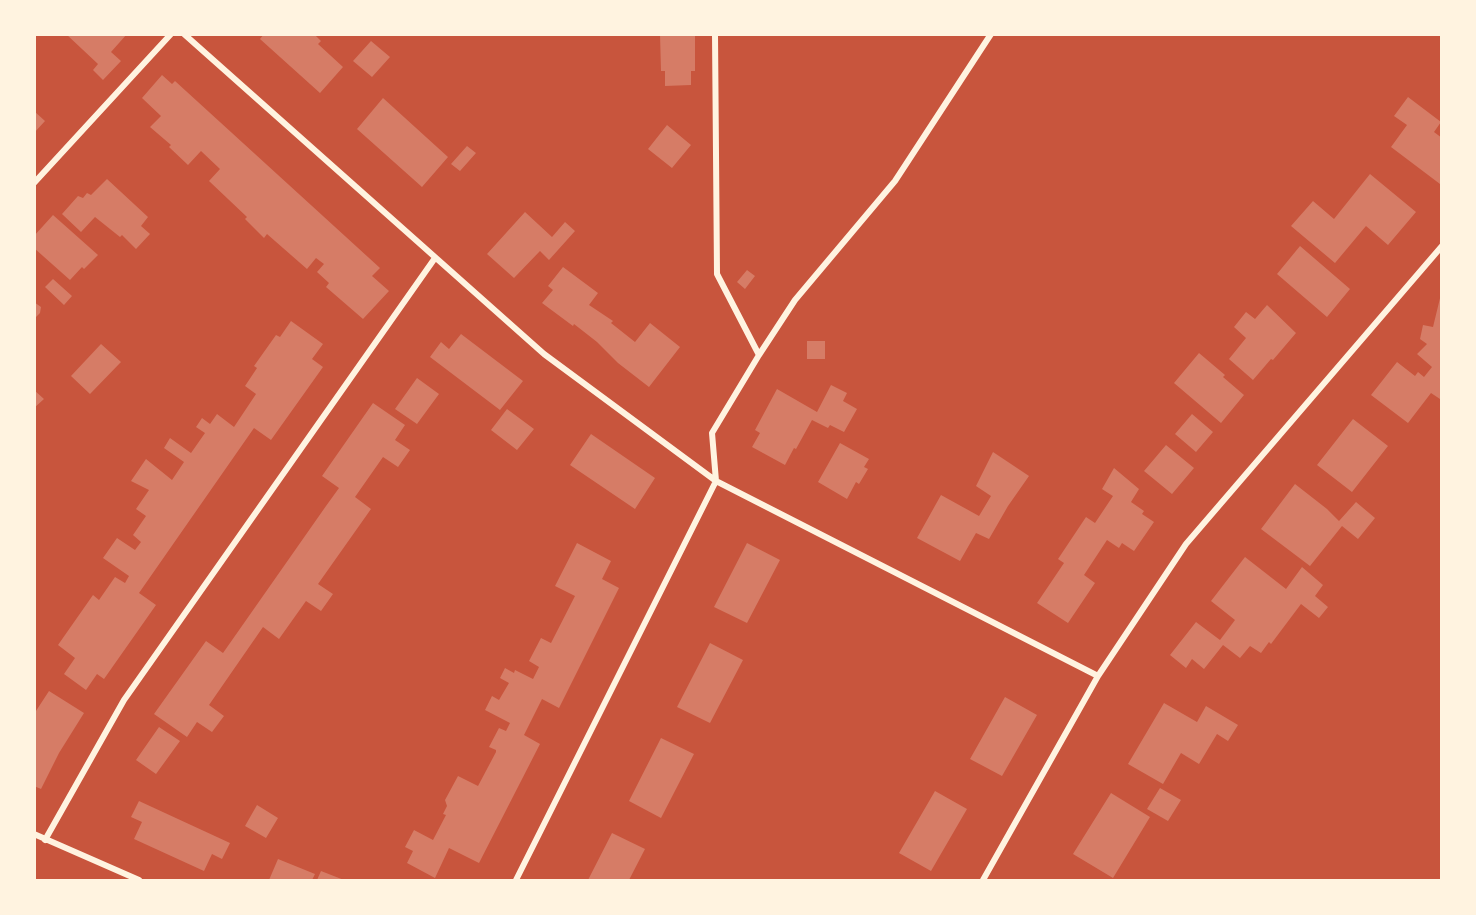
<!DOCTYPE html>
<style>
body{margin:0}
#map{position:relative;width:1476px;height:915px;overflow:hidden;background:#c8553d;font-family:Spectral,serif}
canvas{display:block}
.frame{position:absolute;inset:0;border:36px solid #fff3e0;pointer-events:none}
</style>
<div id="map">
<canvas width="1476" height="915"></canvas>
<div class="frame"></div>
</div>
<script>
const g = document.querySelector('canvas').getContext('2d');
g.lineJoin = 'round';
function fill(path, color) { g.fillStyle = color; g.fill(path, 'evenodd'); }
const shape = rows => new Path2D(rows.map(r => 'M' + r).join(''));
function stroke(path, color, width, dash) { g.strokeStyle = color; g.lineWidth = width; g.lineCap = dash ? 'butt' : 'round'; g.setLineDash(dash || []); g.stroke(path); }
fill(shape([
 [66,34,127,34,111,52,121,61,103,80,93,70,98,64],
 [264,34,314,34,321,41,318,44,343,67,320,93,260,39],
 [660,34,695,34,695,71,691,71,691,85,665,86,665,71,661,71],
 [371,41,390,57,372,77,353,61],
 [162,75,172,84,175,81,380,268,372,276,389,291,363,319,326,287,329,283,317,272,324,264,316,258,307,269,267,234,264,238,245,219,247,217,209,181,220,169,201,151,188,165,169,147,171,145,150,127,161,116,142,98],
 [1408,97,1441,122,1434,132,1442,138,1442,181,1440,184,1391,147,1407,125,1394,116],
 [383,98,448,157,422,187,357,129],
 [34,111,45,121,34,133],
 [667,125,691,145,672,168,648,149],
 [467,146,476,153,460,171,451,164],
 [1370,174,1416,212,1388,245,1366,226,1335,263,1291,226,1313,201,1334,219],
 [107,179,148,217,141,226,150,234,136,249,122,235,120,237,95,217,81,232,62,214,78,196,83,198,87,193,91,195],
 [525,212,552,237,565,222,575,231,549,260,540,251,514,278,487,254],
 [53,215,98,255,84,269,82,267,70,280,34,248,34,236],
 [1300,246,1350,289,1327,317,1277,274],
 [563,267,598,293,589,305,613,321,611,323,635,342,650,323,680,347,649,387,618,363,597,342,574,324,573,326,542,303,553,290,548,286],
 [747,270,755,276,745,289,737,282],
 [53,279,72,296,64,305,45,287],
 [1441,294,1442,397,1440,399,1431,393,1408,423,1371,395,1397,362,1415,376,1418,372,1424,377,1432,367,1417,354,1427,344,1420,339,1423,325,1433,327],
 [34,302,41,307,40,313,34,319],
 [1267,305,1296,333,1273,360,1271,359,1253,380,1229,359,1246,338,1234,327,1246,312,1255,319],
 [291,321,323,344,312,359,323,367,271,440,254,428,139,593,156,605,104,679,97,674,86,690,64,674,75,658,58,645,93,595,99,600,115,577,125,583,129,576,103,558,117,538,135,550,141,542,133,535,146,516,136,509,149,490,131,481,146,459,172,480,184,462,164,448,170,438,191,453,205,433,196,427,202,418,210,424,217,414,234,427,256,394,245,386,257,368,254,366,276,335,280,337],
 [461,334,523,381,500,410,430,357,441,342,449,349],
 [807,341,825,341,825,359,807,359],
 [101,344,121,362,90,394,71,376],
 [1199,353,1225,375,1223,377,1244,395,1221,423,1174,383],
 [417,378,439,394,417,424,395,409],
 [831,385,847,393,843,401,857,409,844,432,830,425,828,428,812,420,796,449,794,448,785,465,752,447,760,433,755,430,777,389,817,412],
 [34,390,44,399,34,408],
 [373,403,405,425,395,440,410,450,398,467,383,457,355,497,371,509,318,584,333,594,321,611,306,601,279,639,263,627,209,705,224,716,212,732,197,722,187,737,154,714,206,641,223,653,326,506,339,488,322,476],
 [507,409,534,429,517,450,491,430],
 [1192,414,1213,432,1196,452,1175,434],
 [1353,419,1388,446,1352,492,1317,465],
 [591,434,655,478,635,509,570,465],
 [840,443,869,459,864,467,868,469,859,484,856,482,847,499,818,482],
 [1166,445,1194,468,1172,494,1144,471],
 [993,452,1029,476,1008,506,989,539,976,533,960,561,917,538,941,495,979,516,991,496,976,486],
 [1114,468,1139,489,1131,502,1144,511,1142,514,1154,522,1134,551,1122,543,1119,548,1107,540,1084,575,1095,583,1068,623,1037,603,1064,563,1058,559,1086,517,1095,523,1113,496,1102,489],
 [1295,484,1327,509,1339,521,1356,502,1375,518,1358,539,1342,526,1310,566,1261,529],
 [577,543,611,561,602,579,619,588,559,708,542,699,524,735,540,744,479,863,449,848,435,878,407,863,413,851,405,847,414,830,433,840,446,815,443,814,447,806,445,800,458,776,478,786,496,752,496,750,489,747,499,728,506,731,510,723,485,710,492,696,499,700,509,683,500,678,505,668,514,673,515,670,533,679,539,667,529,661,541,638,551,643,575,596,555,586],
 [747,543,780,560,747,623,714,607],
 [1245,557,1286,589,1302,567,1323,585,1315,596,1328,607,1319,618,1301,604,1271,644,1269,642,1261,653,1250,646,1240,658,1223,645,1204,669,1192,659,1186,668,1170,655,1196,622,1220,640,1235,620,1211,601],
 [710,643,743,660,710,723,677,707],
 [49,691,84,713,59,753,41,789,34,786,34,714],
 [1005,697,1037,715,1002,776,970,759],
 [1164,703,1197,722,1206,706,1238,725,1228,741,1217,734,1199,764,1181,753,1163,784,1128,764],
 [159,727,180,741,156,774,136,760],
 [661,738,694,754,661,818,629,801],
 [1160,788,1181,800,1168,821,1147,809],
 [935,791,967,809,931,871,899,853],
 [1111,793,1150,817,1113,878,1073,854],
 [139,801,230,843,222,859,212,854,204,871,134,839,142,822,131,817],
 [257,805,278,818,266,838,245,826],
 [612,833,645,849,629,880,588,880],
 [278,859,315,874,312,880,269,880],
 [321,871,344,880,317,880]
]), '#d67c66');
stroke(shape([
 [184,34,544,354,716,481,1098,676],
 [34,183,171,34],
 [759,355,795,300,895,181,991,34],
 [34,834,139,880],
 [45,840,124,700,435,258],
 [516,880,716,481,712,433,759,355,717,274,715,34],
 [983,880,1098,676,1186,544,1442,246]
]), '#fff3e0', 6);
</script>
